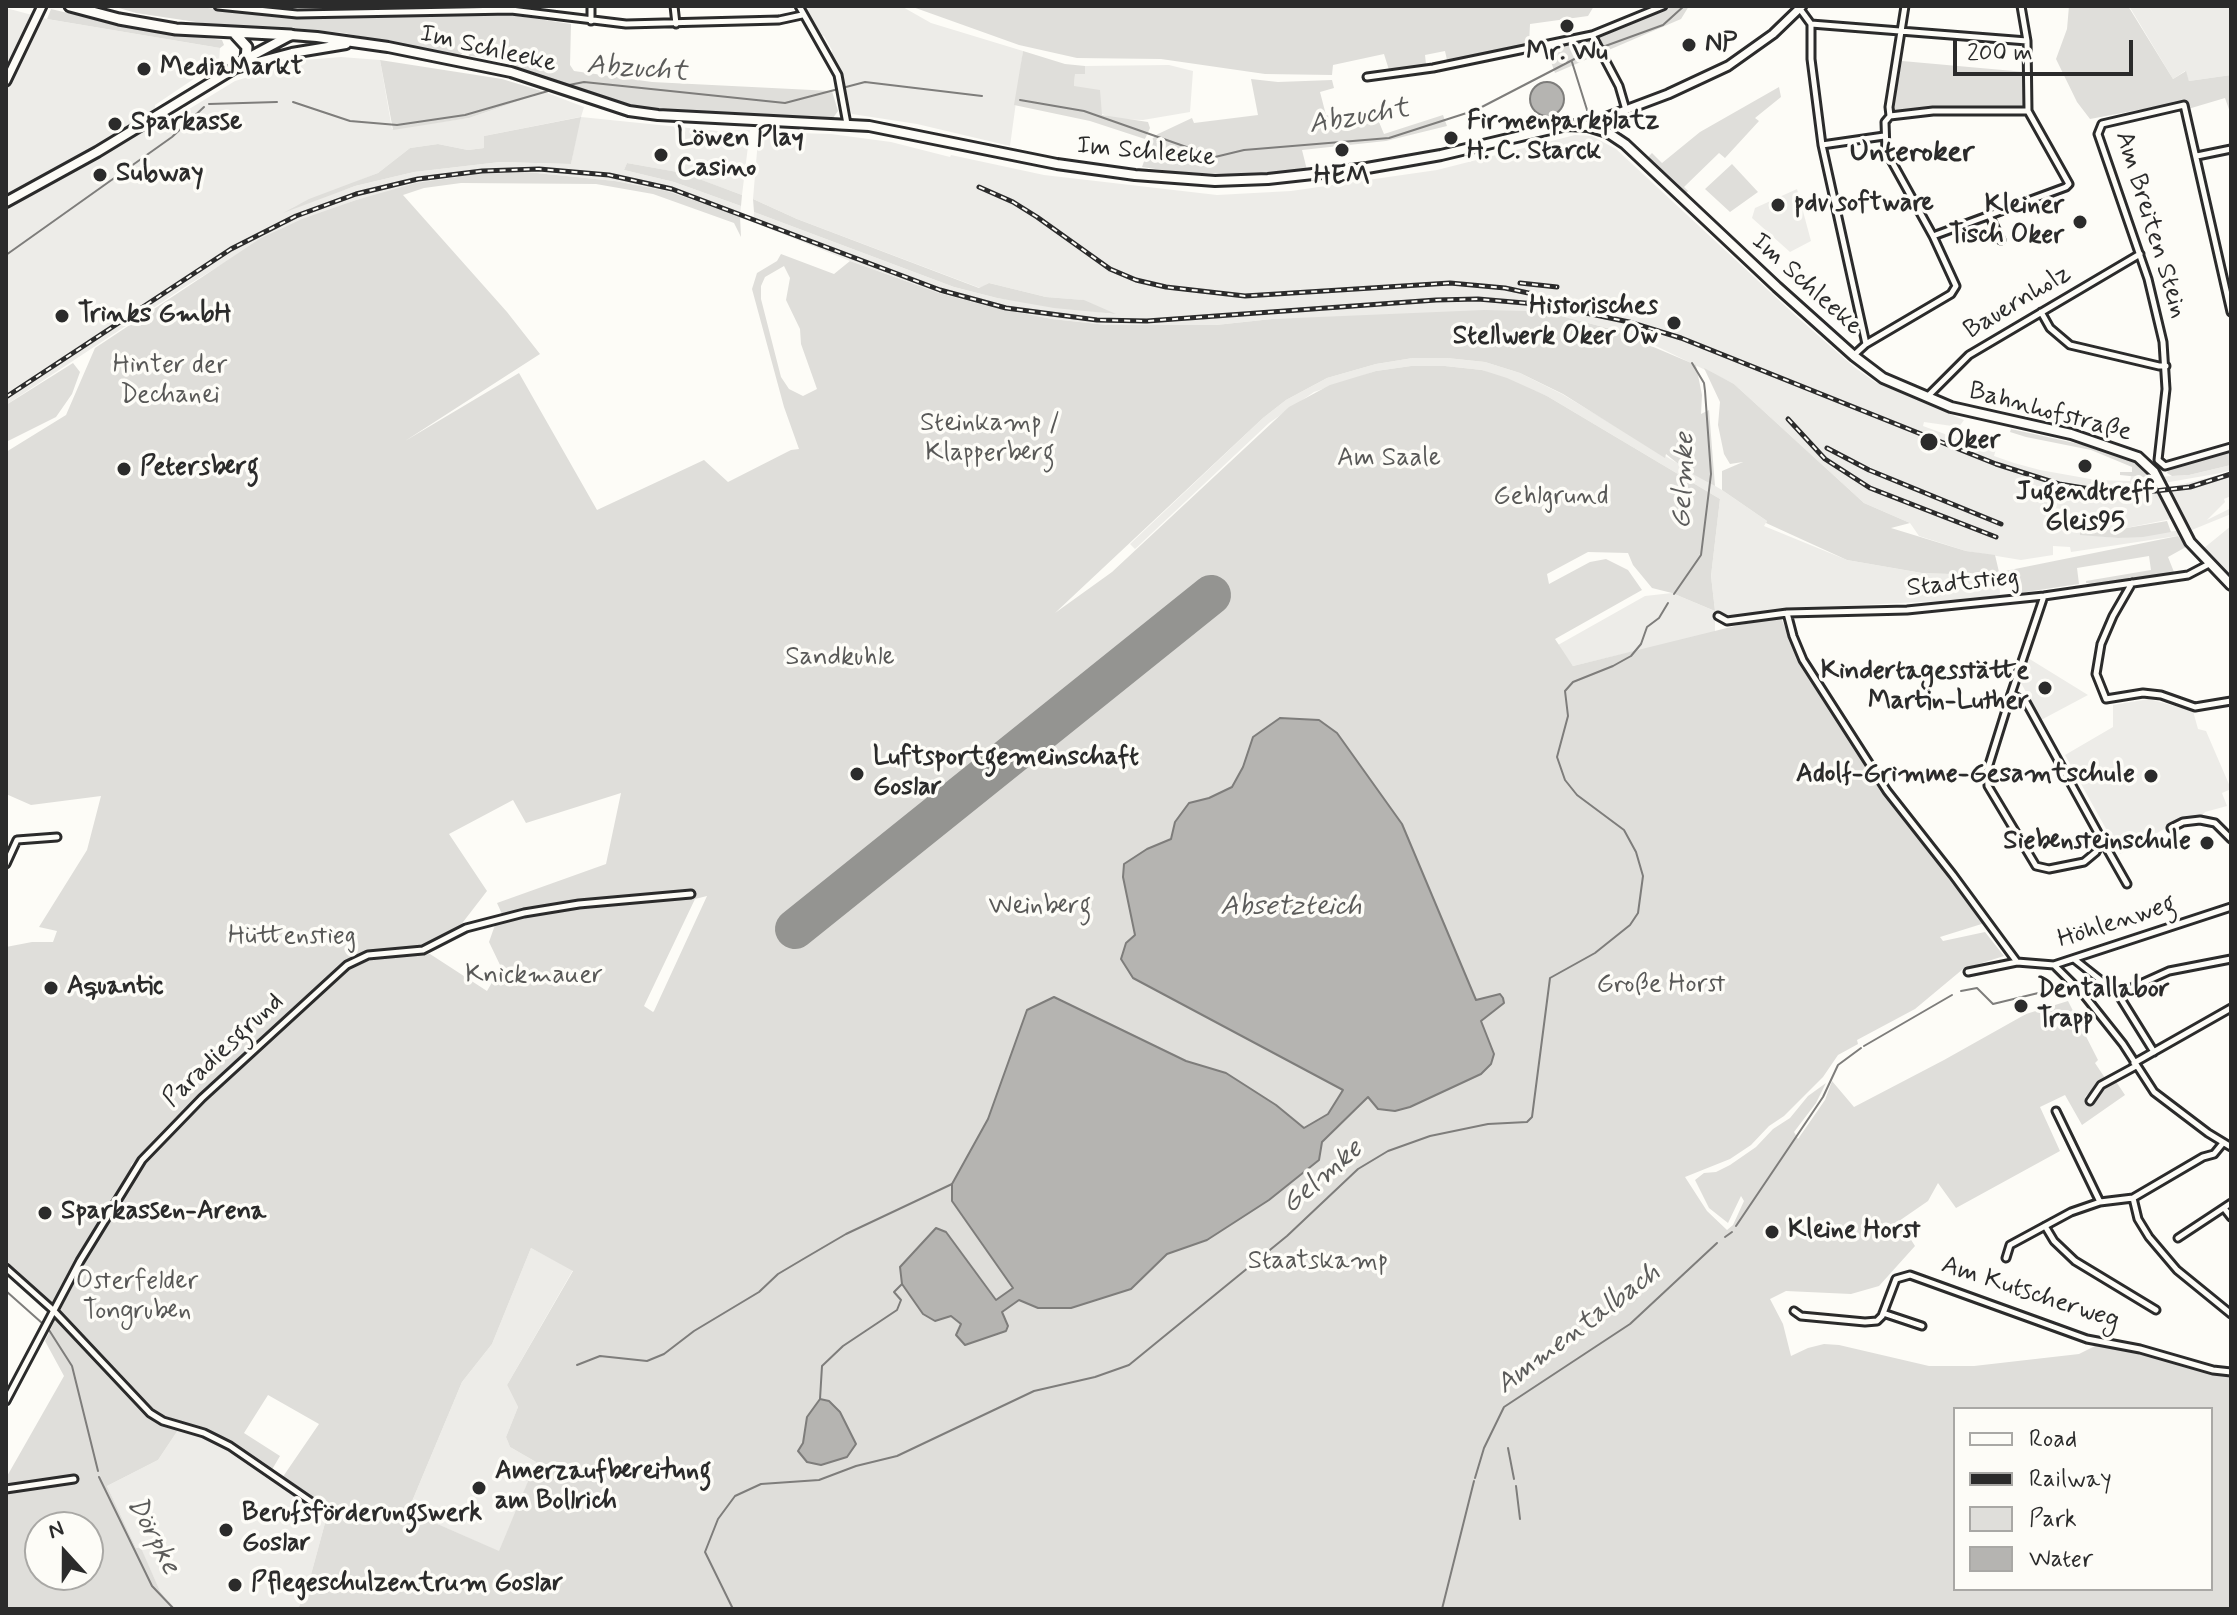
<!DOCTYPE html>
<meta charset="utf-8">
<style>
body{margin:0}
#map{position:relative;width:2237px;height:1615px;overflow:hidden;background:#fdfcf7;font-family:Mynerve,sans-serif}
canvas{display:block}
.frame{position:absolute;inset:0;border:8px solid #2b2b2b;pointer-events:none}
.legend{position:absolute;left:1953px;top:1407px;width:260px;height:184px;box-sizing:border-box;background:#fdfcf7;border:2px solid #a9a8a5;margin:0;padding:10px 14px;list-style:none;font-size:24px;color:#2b2b2b}
.legend li{display:flex;align-items:center;gap:16px;height:40px}
.legend b{width:40px;border:2px solid #a9a8a5}
.north{position:absolute;left:24px;top:1511px;width:80px;height:80px;box-sizing:border-box;background:#fdfcf7;border:2px solid #a9a8a5;border-radius:50%;rotate:339deg;font-size:22px;font-weight:700;line-height:32px;text-align:center;color:#2b2b2b}
.north::after{content:'';display:block;margin:auto;width:28px;height:36px;background:#2b2b2b;clip-path:polygon(50% 0,100% 100%,50% 72%,0 100%)}
.scale{position:absolute;left:1953px;top:40px;width:180px;height:36px;box-sizing:border-box;border:4px solid #2b2b2b;border-top:0;padding-left:10px;font-size:24px;line-height:28px;white-space:nowrap;color:#2b2b2b;-webkit-text-stroke:6px #fdfcf7;paint-order:stroke}
</style>
<div id="map">
<canvas width="2237" height="1615"></canvas>
<div class="frame"></div>
<ul class="legend">
<li><b style="height:10px;background:#fdfcf7"></b>Road</li>
<li><b style="height:10px;background:#2b2b2b"></b>Railway</li>
<li><b style="height:22px;background:#dfdeda"></b>Park</li>
<li><b style="height:22px;background:#b5b4b1"></b>Water</li>
</ul>
<div class="north">N</div>
<div class="scale">200 m</div>
</div>
<script>
const g = document.querySelector('canvas').getContext('2d');
g.lineJoin = 'round';
function fill(path, color) { g.fillStyle = color; g.fill(path, 'evenodd'); }
const shape = rows => new Path2D(rows.map(r => 'M' + r).join(''));
function stroke(path, color, width, dash) { g.strokeStyle = color; g.lineWidth = width; g.lineCap = dash ? 'butt' : 'round'; g.setLineDash(dash || []); g.stroke(path); }
function drawText(font, color, halo, rows, align = 'center') {
  g.font = font + ' Mynerve,sans-serif'; g.lineWidth = 7; g.setLineDash([]); g.textBaseline = 'middle'; g.strokeStyle = halo; g.fillStyle = color; for (const [text, x, y, turn = 0] of rows) {
    g.save(); g.translate(x, y); g.rotate((+turn || 0) * Math.PI / 180); g.textAlign = isNaN(turn) ? turn : align; if (halo) g.strokeText(text, 0, 0); g.fillText(text, 0, 0); g.restore();
  }
}
fill(shape([
 [801,6,901,6,931,23,1023,51,1010,146,917,124,852,114,846,101,844,80,832,60,832,50,824,36,819,35],
 [2129,6,2231,6,2231,75,2189,81,2185,71,2173,79],
 [6,8,47,19,220,48,219,62,155,105,158,128,235,81,304,60,341,57,380,60,392,129,469,118,545,92,584,107,581,117,718,131,750,130,742,195,682,173,627,163,624,170,674,182,741,206,740,216,667,191,615,181,527,172,451,177,356,200,282,228,188,285,6,405],
 [580,117,571,164,500,162,414,172,355,186,291,208,378,173,410,148,438,144,468,150,484,148,484,136],
 [1169,65,1193,71,1190,112,1143,120,1115,119,1102,114,1074,86,1075,73,1085,74,1085,66],
 [763,132,831,134,891,142,950,157,951,155,1044,175,1217,195,1291,191,1437,170,1575,135,1592,136,1616,149,1796,316,1854,367,1875,382,1964,420,1959,427,1924,422,1923,426,1991,451,1993,448,1996,449,1994,456,2014,463,2040,470,2096,480,2130,481,2131,476,2141,478,2189,475,2231,465,2231,470,2221,473,2135,488,2175,486,2231,472,2231,496,2224,499,2225,502,2207,520,2231,508,2231,514,2177,536,2071,552,2070,547,2053,546,2053,555,2021,560,1966,551,1919,536,1910,523,1864,503,1734,384,1656,346,1611,329,1561,316,1360,317,1272,319,1216,325,1107,325,1052,319,996,308,939,293,850,261,753,222,754,212,954,287,997,298,1113,314,1083,300,1046,297,989,283,980,288,797,219,753,199,758,140,764,137],
 [2181,517,2186,528,2175,531,2118,538,2080,534,2081,531,2121,529],
 [1797,189,1811,241,1790,252,1752,218,1755,208],
 [1413,358,1447,358,1485,362,1520,373,1562,394,1722,490,1767,521,1764,526,1847,560,1922,573,1950,574,1999,572,2000,595,1940,601,1781,609,1729,617,1715,612,1715,632,1573,666,1558,645,1645,596,1672,593,1715,611,1711,576,1720,499,1547,396,1482,370,1445,366,1411,366,1376,371,1314,392,1269,423,1135,549,1130,544,1263,418,1286,400,1327,378,1376,364],
 [2231,526,2231,576,2204,548],
 [2028,658,2088,695,2041,720,2020,681],
 [2149,699,2193,711,2198,729,2206,731,2231,789,2222,793,2227,806,2205,812,2201,817,2182,819,2120,854,2065,755,2113,727,2113,705],
 [531,1248,573,1270,507,1385,518,1407,506,1437,510,1447,536,1462,500,1552,408,1511,462,1382,492,1344],
 [182,1424,206,1432,328,1512,309,1582,298,1609,174,1609,160,1591,141,1549,136,1548,107,1486,158,1460]
]), '#edece8');
fill(shape([
 [112,6,188,6,297,17,419,14,511,15,571,24,570,65,574,71,652,82,832,91,838,111,833,118,646,108,594,95,528,71,507,63,505,59,469,56,468,47,459,57,344,33,285,27,216,25,136,13],
 [910,6,1594,6,1588,16,1530,24,1529,45,1447,60,1445,51,1425,55,1426,64,1389,70,1384,54,1333,65,1332,75,1265,74,1161,59,1077,58,1019,45],
 [1668,6,1689,6,1681,19,1555,73,1546,48,1618,30],
 [2069,6,2128,6,2173,79,2186,71,2189,81,2231,75,2231,115,2225,98,2188,109,2186,101,2090,119,2077,102,2056,59,2067,29],
 [51,9,131,28,222,40,224,45,220,48,47,19],
 [1023,51,1065,64,1085,66,1085,74,1075,74,1074,86,1100,90,1102,115,1148,122,1150,128,1145,139,1090,121,1014,105],
 [380,60,502,79,545,92,469,118,393,130],
 [1902,61,2025,72,2026,106,1895,111,1893,109],
 [1251,79,1278,82,1332,80,1334,88,1320,92,1326,115,1336,117,1340,125,1379,122,1384,134,1443,115,1447,126,1386,141,1302,150,1307,170,1229,174,1176,172,1142,167,1152,139,1158,134,1192,118,1194,123,1258,115],
 [1779,87,1781,97,1755,118,1759,121,1725,158,1719,153,1684,187,1688,191,1686,194,1647,158,1652,153,1662,163,1700,132],
 [581,117,571,164,500,162,414,172,355,186,283,213,309,199,378,173,410,148,438,144,468,150,484,148,484,136],
 [627,163,683,173,742,195,741,206,674,182,624,170],
 [1732,164,1758,192,1730,212,1705,189],
 [527,172,615,181,667,191,740,216,741,237,734,223,653,194,596,184,461,183,424,188,403,195,507,312,540,354,405,441,519,373,597,510,704,460,728,482,791,450,799,449,784,407,752,289,757,273,777,261,781,254,834,274,850,261,939,293,996,308,1052,319,1107,325,1216,325,1272,319,1484,310,1526,311,1561,316,1611,329,1696,365,1702,395,1701,414,1709,410,1715,486,1687,471,1666,454,1665,458,1563,394,1520,373,1485,362,1447,358,1413,358,1376,364,1327,378,1286,400,1263,418,1055,613,1112,572,1289,407,1330,385,1376,371,1411,366,1445,366,1482,370,1507,378,1547,396,1720,499,1711,576,1715,611,1672,593,1652,588,1633,565,1628,553,1588,552,1547,574,1549,584,1590,562,1606,559,1628,570,1642,590,1555,639,1573,666,1739,625,1781,618,1803,670,1808,668,1887,791,1988,922,1940,937,1943,941,1985,932,2004,956,1963,969,1915,1009,1857,1040,1858,1044,1838,1055,1823,1077,1784,1116,1769,1126,1751,1145,1730,1159,1685,1177,1707,1211,1727,1230,1733,1225,1744,1201,1741,1196,1728,1223,1709,1208,1695,1180,1704,1173,1716,1172,1730,1165,1756,1147,1773,1129,1790,1118,1808,1096,1826,1083,1816,1103,1794,1132,1798,1139,1825,1100,1832,1081,1854,1107,1944,1060,2026,1014,2068,1001,2098,1060,2095,1063,2105,1078,2085,1097,2088,1105,2093,1103,2104,1087,2115,1080,2125,1095,2082,1125,2065,1095,2040,1107,2060,1151,1956,1208,1938,1183,1928,1201,1899,1221,1915,1246,1879,1286,1851,1294,1786,1291,1770,1299,1783,1324,1791,1356,1808,1348,1824,1344,1839,1345,1929,1366,1974,1366,2079,1354,2099,1344,2231,1374,2231,1609,298,1609,309,1582,328,1512,280,1481,319,1424,268,1395,244,1433,280,1456,270,1473,206,1432,182,1424,158,1460,107,1486,136,1548,141,1548,160,1591,174,1609,6,1609,6,1478,64,1376,45,1341,54,1322,51,1302,6,1262,6,947,32,942,53,942,57,931,39,927,87,850,101,796,31,805,6,794,6,452,66,415,95,348,261,238,302,219,356,200,416,183,478,174],
 [784,266,790,278,786,300,800,329,801,344,817,389,803,396,789,389,781,377,761,299,761,286,765,277],
 [1280,718,1402,824,1476,1000,1500,994,1481,1021,1494,1054,1491,1064,1481,1074,1410,1107,1368,1097,1322,1142,1319,1160,1269,1200,1207,1240,1167,1254,1131,1289,1071,1308,1038,1308,1019,1300,1002,1312,1008,1326,961,1324,951,1316,946,1232,997,1300,1013,1288,952,1202,988,1119,1186,1061,1226,1073,1276,1105,1304,1128,1328,1114,1343,1090,1126,943,1135,935,1123,877,1147,849,1171,839,1175,822,1189,803,1209,798,1232,787,1243,767,1253,737],
 [621,793,606,864,497,903,502,914,495,925,489,942,501,967,487,991,430,954,369,959,360,955,385,949,418,947,460,926,487,891,449,834,513,800,526,823],
 [707,896,654,1011,653,1012,644,1006,695,899],
 [337,973,168,1135,133,1176,131,1165,202,1092],
 [531,1248,573,1271,507,1385,518,1407,506,1437,510,1447,536,1462,499,1551,408,1511,462,1382,492,1344],
 [1955,1409,2211,1409,2211,1589,1955,1589],
 [851,1435,856,1444,821,1464,807,1461,798,1451,803,1443],
 [40,1527,88,1527,88,1575,40,1575],
 [753,199,797,219,979,288,989,283,1046,297,1084,300,1116,314,1054,308,997,298,954,287,754,212],
 [73,363,80,372,72,394,56,417,6,442,6,405],
 [1704,368,1734,384,1864,503,1910,523,1891,528,1966,551,1995,555,1999,572,1950,574,1922,573,1847,560,1766,523,1767,521,1722,490,1722,471,1743,462,1730,464,1724,454,1718,425,1720,402],
 [2011,429,2093,447,2131,459,2140,465,2149,478,2120,475,2120,472,2132,472,2132,467,2091,450,2026,437,2010,432],
 [2231,449,2231,465,2189,475,2172,476,2167,473,2168,468],
 [2167,521,2171,532,2143,537,2118,538,2080,535,2080,531,2121,529],
 [2178,536,2186,547,2168,557,2174,572,2095,584,2086,583,2086,581,2151,570,2149,556,2077,568,2079,584,2019,593,2009,585,2006,577,2005,571]
]), '#dfdeda');
const water = shape([
 '1530 99a17 17 0 1 1 34 0a17 17 0 1 1-34 0Z',
 [1280,718,1319,720,1337,733,1402,824,1476,1000,1500,994,1503,998,1504,1003,1481,1021,1494,1054,1491,1064,1481,1074,1410,1107,1395,1111,1378,1109,1368,1097,1322,1142,1319,1160,1269,1200,1207,1240,1167,1254,1131,1289,1071,1308,1038,1308,1019,1300,1002,1312,1008,1326,1006,1331,965,1345,956,1335,961,1324,951,1316,935,1321,923,1314,902,1284,900,1267,936,1228,946,1232,996,1300,1013,1288,952,1201,952,1184,988,1119,1027,1010,1054,997,1186,1061,1226,1073,1276,1105,1304,1128,1328,1114,1343,1090,1133,978,1121,959,1126,943,1135,935,1123,877,1124,864,1147,849,1171,839,1175,822,1189,803,1209,798,1232,787,1243,767,1253,737,1280,718],
 [820,1399,829,1401,840,1412,856,1444,847,1457,821,1465,807,1462,798,1451,803,1443,807,1417,820,1399]
]);
fill(water, '#b5b4b1');
stroke(water, '#7e7d7b', 2);
stroke(shape([
 [1572,62,1588,113],
 [564,86,584,82,785,103,865,82,982,96],
 [1020,100,1084,111,1215,157,1244,150,1389,138,1476,110,1586,53,1663,25,1684,6],
 [293,102,350,121,397,125,465,115,555,89],
 [209,104,277,102],
 [6,255,172,137,204,107],
 [1674,594,1701,555,1711,474,1705,391,1704,383,1692,363],
 [1961,991,1977,988,1993,1004,2063,987],
 [1864,1046,1952,995],
 [1736,1226,1823,1097,1838,1065,1861,1048],
 [1725,1237,1732,1232],
 [6,1291,42,1323],
 [49,1330,72,1366,98,1471],
 [577,1365,600,1356,647,1361,664,1354,694,1331,759,1292,778,1274,805,1258,846,1234,952,1184],
 [820,1399,822,1366,843,1346,897,1310,901,1300,894,1292,902,1284],
 [1508,1448,1514,1479],
 [99,1477,152,1586,174,1609],
 [1475,1478,1484,1448,1504,1407,1630,1324,1717,1243],
 [1516,1486,1520,1519],
 [733,1609,705,1552,718,1519,735,1496,761,1484,819,1480,856,1466,897,1456,1034,1391,1095,1377,1129,1365,1287,1236,1358,1169,1388,1151,1430,1136,1488,1124,1527,1122,1532,1117,1550,978,1595,953,1630,925,1638,913,1643,876,1636,852,1624,830,1577,795,1565,780,1557,757,1568,716,1565,691,1573,682,1613,666,1631,656,1641,644,1647,627,1659,618,1668,603],
 [1442,1609,1474,1481]
]), '#7e7d7b', 2);
stroke(shape([
 [795,929,1211,595]
]), '#949491', 40);
const street = shape([
 [218,6,297,14,511,10,626,24,779,20,802,15],
 [591,6,591,21],
 [674,6,676,24],
 [799,6,838,75,847,124],
 [1800,9,1811,24,1811,59,1822,145,1866,344],
 [1811,24,2027,41],
 [1592,35,1663,6],
 [1367,77,1433,68,1592,35,1619,86,1626,110],
 [1890,116,1933,111,2028,111],
 [1822,145,1884,136],
 [2197,156,2231,149],
 [1989,215,2001,240],
 [1933,236,2066,187,2069,184,2028,111,2027,41,2021,6],
 [2041,312,2050,328,2070,345,2159,366,2166,366],
 [2231,312,2184,105,2102,124,2098,134,2148,279,2163,342,2166,389,2158,460,2165,466,2231,447],
 [1854,355,1866,344,1951,294,1956,286,1933,236,1886,151,1885,122,1890,116,1889,107,1905,6],
 [1927,397,1969,355,2140,254],
 [2132,583,2113,616,2101,644,2096,674,2106,699,2143,693,2161,695,2195,707,2231,701],
 [1787,613,1793,636,1803,660,1887,791,1953,875,2017,962],
 [1718,616,1727,621,1787,613,1907,610,2044,596,2188,575,2209,564],
 [2011,694,1987,771,1988,786,2036,866,2049,869,2084,862,2096,852,2102,840,2026,702,2011,694,2044,596],
 [2171,828,2183,822,2200,820,2215,823,2231,839],
 [2102,840,2127,884],
 [6,864,17,840,57,837],
 [2074,959,2118,994,2169,971,2231,959],
 [2054,965,2084,995,2123,1044,2154,1092,2208,1133,2231,1147],
 [1968,972,2017,962,2054,965,2231,907],
 [2118,994,2154,1052],
 [2134,1063,2231,1008],
 [2090,1101,2101,1085,2136,1066],
 [2056,1111,2100,1202],
 [2133,1198,2138,1219,2149,1237,2177,1270,2231,1314],
 [2224,1208,2231,1217],
 [2045,1226,2054,1241,2075,1261,2156,1310],
 [2178,1238,2231,1203],
 [2006,1258,2010,1245,2071,1212,2100,1202,2133,1198,2203,1157,2214,1154,2223,1143],
 [6,1268,53,1310,150,1413,163,1421,204,1433,230,1446,329,1514],
 [1794,1311,1801,1316,1865,1322,1877,1321,1882,1316,1896,1279,1910,1275,2087,1339,2140,1349,2213,1370,2231,1372],
 [1883,1313,1922,1326],
 [6,1401,80,1261,142,1160,202,1098,347,965,368,955,423,950,466,928,524,913,579,904,691,894],
 [6,1489,74,1479]
]);
const secondary = shape([
 [6,81,42,6],
 [1599,129,1607,117,1668,94,1728,66,1773,34,1802,6]
]);
const primary = shape([
 [235,68,246,59,291,35,317,37,388,47,511,72,629,111,658,115,869,126,1057,164,1135,175,1215,181,1268,179,1367,168,1441,155,1567,125,1588,126,1607,132,1625,144,1777,287,1854,356,1883,378,1951,407,2071,434,2138,457,2154,472,2190,542,2231,585],
 [6,202,97,152,235,68,292,53,346,44]
]);
const highway = shape([
 [70,6,119,19,176,29,291,35],
 [235,34,247,47,246,59]
]);
stroke(street, '#2b2b2b', 11);
stroke(secondary, '#2b2b2b', 13);
stroke(primary, '#2b2b2b', 14);
stroke(highway, '#2b2b2b', 15);
stroke(street, '#fdfcf7', 5);
stroke(secondary, '#fdfcf7', 7);
stroke(primary, '#fdfcf7', 8);
stroke(highway, '#fdfcf7', 9);
const rail = shape([
 [979,187,1013,202,1037,217,1110,269,1136,280,1166,287,1245,296,1450,283,1505,288,1533,294],
 [1520,283,1557,287],
 [6,397,231,249,296,216,356,194,418,179,482,171,539,169,609,175,672,189,940,290,1006,308,1097,320,1147,321,1436,300,1478,299,1548,305,1629,322,1681,338,1996,464,2059,484,2090,489,2155,491,2190,487,2231,474],
 [1788,419,1825,459,1870,488,1996,537],
 [1827,448,1869,470,2001,524]
]);
stroke(rail, '#2b2b2b', 5);
stroke(rail, '#fdfcf7', 2, [6]);
for (const [x, y, r, color] of [
 [1567,26,8,"#2b2b2b"],
 [1689,45,8,"#2b2b2b"],
 [144,69,8,"#2b2b2b"],
 [115,124,8,"#2b2b2b"],
 [1451,138,8,"#2b2b2b"],
 [1342,150,8,"#2b2b2b"],
 [661,155,8,"#2b2b2b"],
 [100,175,8,"#2b2b2b"],
 [1778,205,8,"#2b2b2b"],
 [2080,222,8,"#2b2b2b"],
 [62,316,8,"#2b2b2b"],
 [1674,323,8,"#2b2b2b"],
 [1929,442,10,"#2b2b2b"],
 [2085,466,8,"#2b2b2b"],
 [124,469,8,"#2b2b2b"],
 [2045,688,8,"#2b2b2b"],
 [857,774,8,"#2b2b2b"],
 [2151,776,8,"#2b2b2b"],
 [2207,843,8,"#2b2b2b"],
 [51,988,8,"#2b2b2b"],
 [2021,1006,8,"#2b2b2b"],
 [45,1213,8,"#2b2b2b"],
 [1772,1232,8,"#2b2b2b"],
 [479,1488,8,"#2b2b2b"],
 [226,1530,8,"#2b2b2b"],
 [235,1585,8,"#2b2b2b"]
]) { const dot = new Path2D(); dot.arc(x, y, r, 0, 2 * Math.PI); g.fillStyle = color; g.fill(dot); stroke(dot, '#fdfcf7', 3); }
drawText('bold 26px', '#2b2b2b', '#fdfcf7', [
 ["NP",1705,45],
 ["Mr. Wu",1567,54,"center"],
 ["MediaMarkt",160,69],
 ["Firmenparkplatz",1467,123],
 ["H. C. Starck",1467,153],
 ["Sparkasse",131,124],
 ["Löwen Play",677,140],
 ["Casino",677,170],
 ["Subway",116,175],
 ["HEM",1342,178,"center"],
 ["pdv software",1794,205],
 ["Kleiner",2064,207,"right"],
 ["Tisch Oker",2064,237,"right"],
 ["Historisches",1658,308,"right"],
 ["Stellwerk Oker Ow",1658,338,"right"],
 ["Trinks GmbH",78,316],
 ["Oker",1947,442],
 ["Petersberg",140,469],
 ["Jugendtreff",2085,494,"center"],
 ["Gleis95",2085,524,"center"],
 ["Kindertagesstätte",2029,673,"right"],
 ["Martin-Luther",2029,703,"right"],
 ["Luftsportgemeinschaft",873,759],
 ["Goslar",873,789],
 ["Adolf-Grimme-Gesamtschule",2135,776,"right"],
 ["Siebensteinschule",2191,843,"right"],
 ["Aquantic",67,988],
 ["Dentallabor",2037,991],
 ["Trapp",2037,1021],
 ["Sparkassen-Arena",61,1213],
 ["Kleine Horst",1788,1232],
 ["Amerzaufbereitung",495,1473],
 ["am Bollrich",495,1503],
 ["Berufsförderungswerk",242,1515],
 ["Goslar",242,1545],
 ["Pflegeschulzentrum Goslar",251,1585]
], 'left');
drawText('26px', '#2b2b2b', '#fdfcf7', [
 ["Im Schleeke",488,50,13],
 ["Im Schleeke",1146,153,5],
 ["Am Breiten Stein",2150,225,73],
 ["Im Schleeke",1806,285,42],
 ["Bauernholz",2018,303,-31],
 ["Bahnhofstraße",2050,413,15],
 ["Stadtstieg",1963,584,-6],
 ["Höhlenweg",2117,923,-18],
 ["Paradiesgrund",224,1051,-43],
 ["Am Kutscherweg",2030,1294,18]
]);
drawText('26px', '#585857', '#fdfcf7', [
 ["Hinter der",170,367],
 ["Dechanei",170,397],
 ["Steinkamp /",990,425],
 ["Klapperberg",990,455],
 ["Am Saale",1389,460],
 ["Gehlgrund",1551,498],
 ["Sandkuhle",840,659],
 ["Weinberg",1040,908],
 ["Hüttenstieg",292,938],
 ["Knickmauer",534,977],
 ["Große Horst",1661,986],
 ["Staatskamp",1318,1263],
 ["Osterfelder",137,1283],
 ["Tongruben",137,1313]
]);
drawText('italic 28px', '#5b5b5a', '#fdfcf7', [
 ["Abzucht",637,70,4],
 ["Abzucht",1359,118,-10],
 ["Gelmke",1685,481,-88],
 ["Absetzteich",1291,908],
 ["Gelmke",1323,1178,-41],
 ["Ammentalbach",1579,1330,-37],
 ["Dörpke",152,1536,62]
]);
drawText('bold 30px', '#2b2b2b', '#fdfcf7', [
 ["Unteroker",1912,154]
]);
</script>
